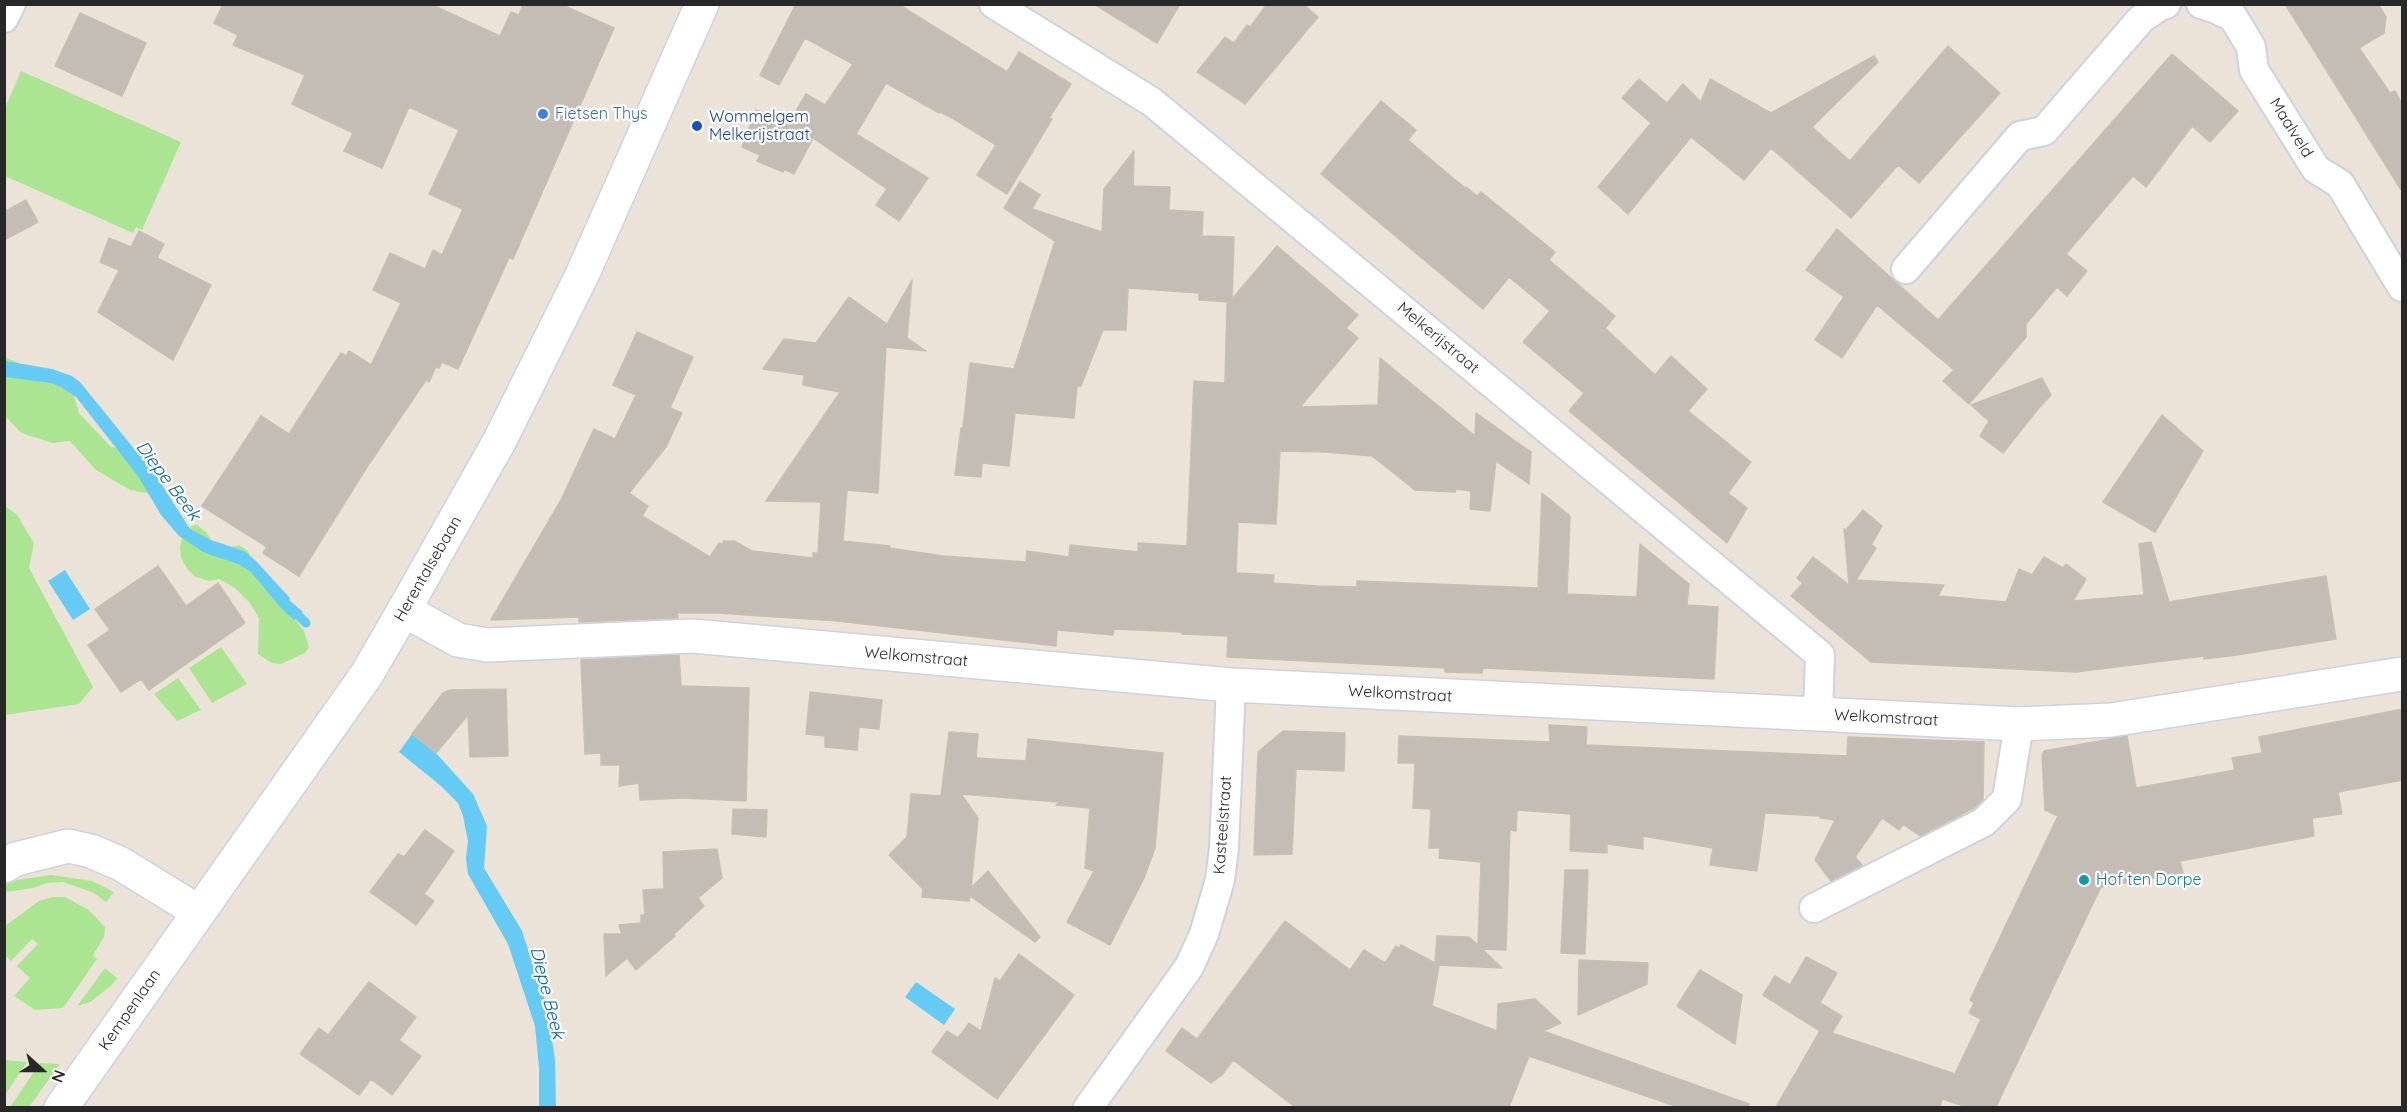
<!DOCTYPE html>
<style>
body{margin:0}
#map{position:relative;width:2407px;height:1112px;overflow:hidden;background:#ebe3d8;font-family:Quicksand,sans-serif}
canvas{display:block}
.frame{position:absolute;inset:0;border:6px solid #282828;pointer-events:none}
.north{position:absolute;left:12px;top:1040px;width:60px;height:60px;-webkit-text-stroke:4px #fff;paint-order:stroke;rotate:111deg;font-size:16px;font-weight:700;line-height:24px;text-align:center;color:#282828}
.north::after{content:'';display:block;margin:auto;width:21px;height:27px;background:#282828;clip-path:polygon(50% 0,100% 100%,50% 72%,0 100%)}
</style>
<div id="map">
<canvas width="2407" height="1112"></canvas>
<div class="frame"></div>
<div class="north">N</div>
</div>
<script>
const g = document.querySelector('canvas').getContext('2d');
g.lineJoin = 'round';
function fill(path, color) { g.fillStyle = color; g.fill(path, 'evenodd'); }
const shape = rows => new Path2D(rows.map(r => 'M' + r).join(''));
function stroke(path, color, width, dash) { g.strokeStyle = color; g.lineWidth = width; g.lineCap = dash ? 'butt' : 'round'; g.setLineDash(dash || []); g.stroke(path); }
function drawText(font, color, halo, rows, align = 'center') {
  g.font = font + ' Quicksand,sans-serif'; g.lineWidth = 4.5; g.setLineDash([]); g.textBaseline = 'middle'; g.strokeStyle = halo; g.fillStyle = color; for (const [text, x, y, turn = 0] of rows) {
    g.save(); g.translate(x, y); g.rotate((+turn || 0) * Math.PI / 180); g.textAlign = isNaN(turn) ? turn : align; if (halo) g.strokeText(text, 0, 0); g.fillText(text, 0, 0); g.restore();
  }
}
fill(shape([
 [21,71,181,142,142,230,136,227,133,233,5,176,5,108],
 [5,357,71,386,79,413,111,447,132,450,150,457,157,469,152,494,130,490,96,470,70,441,53,443,21,433,5,416],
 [4,505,17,515,34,543,29,568,93,687,79,704,5,715],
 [196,524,206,532,215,545,227,548,239,545,248,551,252,561,304,631,309,647,305,653,281,664,272,663,258,654,259,618,249,602,235,588,219,579,209,581,196,577,188,570,181,558,180,546,185,530],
 [221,647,247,684,212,703,189,668],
 [178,678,201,710,177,721,154,694],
 [51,875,92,881,114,892,106,902,92,892,63,882,47,883,33,888,5,892,5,885,17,880],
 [52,897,65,897,89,910,105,927,104,937,93,955,97,959,63,1008,35,1010,14,996,30,978,17,966,38,944,32,939,11,961,5,955,5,926,39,901],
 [105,968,117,978,112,985,90,1002,77,1006],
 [5,1060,27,1062,5,1095,4,1060],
 [40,1063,60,1064,29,1107,10,1107]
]), '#ace591');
fill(shape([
 [5,361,52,369,72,376,80,382,157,477,190,529,211,540,244,551,255,560,290,598,289,600,303,612,294,620,280,607,251,572,238,564,205,553,179,536,161,515,138,476,76,397,61,387,51,383,5,377],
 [65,570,90,609,73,620,48,581],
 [412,734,436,753,473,794,487,826,484,868,522,931,547,1006,555,1060,556,1107,539,1107,539,1068,535,1026,508,944,468,874,466,859,468,841,463,816,458,803,441,786,399,752],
 [916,982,955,1009,944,1025,905,997]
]), '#65caf4');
stroke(shape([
 [290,607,306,623]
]), '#65caf4', 9);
const building = shape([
 [223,4,430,4,500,36,511,12,519,15,523,4,560,4,614,28,513,259,509,258,458,369,442,362,439,368,436,367,429,382,426,380,367,467,299,576,263,553,267,547,202,506,261,416,289,434,341,353,346,356,349,351,371,365,401,303,373,290,390,253,425,269,433,250,442,255,463,209,429,194,459,130,409,107,382,168,344,151,353,133,292,104,305,75,233,45,238,35,214,23,223,4],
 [796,4,898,4,1007,72,1019,52,1071,84,1049,118,1052,119,1007,194,977,175,996,145,954,119,940,112,939,113,886,83,856,134,928,178,899,221,876,205,887,189,813,138,794,174,784,169,783,172,757,161,760,155,742,147,756,110,789,123,806,94,825,105,853,64,805,38,779,85,760,75,796,4],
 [1094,4,1180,4,1157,43,1094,4],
 [1267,4,1303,4,1318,17,1245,104,1197,72,1225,37,1234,43,1247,25,1250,27,1267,4],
 [2285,4,2378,4,2386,17,2384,33,2359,48,2390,93,2395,91,2403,105,2403,193,2285,4],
 [80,13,146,43,122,96,55,66,80,13],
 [1948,46,2000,93,1919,183,1898,165,1851,218,1771,148,1744,180,1691,137,1628,214,1598,187,1651,123,1622,98,1639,79,1667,103,1683,84,1701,102,1710,79,1771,113,1874,56,1878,62,1812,127,1850,161,1948,46],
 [2172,54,2238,111,2210,142,2192,126,2146,187,2133,176,2066,254,2087,271,2067,296,2057,287,2026,324,2026,337,1969,404,1943,381,1954,370,1877,305,1842,358,1815,340,1844,297,1806,270,1837,229,1938,320,2172,54],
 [1381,101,1416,130,1408,140,1416,147,1465,188,1466,187,1477,196,1481,192,1555,252,1549,260,1615,316,1605,328,1655,375,1671,356,1707,389,1688,411,1751,462,1728,493,1747,508,1727,543,1569,411,1584,393,1523,342,1550,311,1509,277,1483,309,1321,174,1381,101],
 [1134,151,1133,186,1170,187,1169,210,1203,212,1202,236,1234,237,1232,299,1277,246,1358,315,1346,328,1358,338,1300,407,1378,405,1380,358,1475,436,1476,413,1531,452,1529,484,1496,461,1490,511,1470,509,1471,491,1456,489,1455,492,1415,490,1372,456,1325,452,1280,451,1276,524,1238,522,1236,573,1274,575,1273,583,1318,586,1357,587,1357,581,1538,588,1542,493,1570,516,1567,594,1637,597,1640,544,1689,584,1687,605,1718,607,1714,679,1483,668,1482,673,1445,672,1445,668,1227,657,1228,636,1182,634,1182,632,1114,629,1113,635,1057,630,1056,646,838,621,717,613,677,613,678,618,579,622,579,617,491,620,561,500,594,429,615,439,636,395,613,385,637,332,693,357,670,408,682,413,666,447,629,493,648,506,642,516,710,557,719,543,722,544,724,541,734,541,752,551,813,558,813,553,818,553,821,502,766,501,840,392,803,385,804,375,763,369,784,339,816,343,849,297,887,324,912,280,907,338,926,351,886,347,878,493,847,490,843,541,890,546,889,548,943,556,1026,562,1027,551,1069,557,1070,545,1138,552,1138,543,1187,546,1194,381,1225,383,1227,304,1229,302,1199,300,1199,293,1128,288,1126,330,1103,330,1081,386,1077,386,1074,418,1015,413,1009,466,982,463,981,477,955,475,961,428,963,428,970,363,1014,369,1055,241,1004,208,1020,182,1040,195,1032,209,1102,232,1104,189,1134,151],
 [26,200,38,222,4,240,4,212,26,200],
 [139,231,164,244,157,258,211,285,173,360,98,312,119,270,100,262,109,238,131,247,139,231],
 [2042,378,2051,395,2038,409,2003,453,1980,436,1989,421,1971,405,2042,378],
 [2162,415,2203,451,2155,532,2103,502,2162,415],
 [1863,510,1882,526,1871,545,1876,548,1856,580,1944,585,1938,596,2006,602,2019,569,2032,575,2044,557,2063,568,2066,564,2086,579,2073,601,2144,595,2139,544,2151,542,2169,602,2326,576,2336,639,2237,655,2204,659,2204,656,2076,672,1871,662,1791,596,1803,583,1797,578,1813,557,1849,585,1844,529,1846,530,1863,510],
 [158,566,186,606,218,583,245,623,149,690,141,679,121,692,88,645,110,630,95,609,158,566],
 [679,655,681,686,749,688,746,801,683,798,640,800,639,783,619,786,620,765,601,765,601,753,585,754,581,660,679,655],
 [506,689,508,756,470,757,468,715,436,753,412,734,443,693,450,690,506,689],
 [810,692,882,700,879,729,859,727,857,750,825,747,825,736,806,734,810,692],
 [2403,709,2403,780,2338,792,2342,814,2312,818,2314,836,2180,861,2183,873,2101,887,1996,1107,1967,1107,1942,1099,1940,1107,1776,1107,1820,1031,1763,995,1775,976,1790,985,1806,957,1837,973,1820,1003,1842,1016,1832,1033,1955,1074,1981,1019,1969,1013,1974,1003,1970,1000,2058,816,2045,810,2042,755,2044,751,2127,736,2136,788,2235,770,2232,758,2262,753,2259,737,2403,709],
 [1549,725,1587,727,1586,745,1847,756,1848,737,1984,742,1983,800,1974,808,1920,836,1903,824,1899,830,1882,818,1855,857,1862,865,1831,881,1815,860,1835,820,1820,818,1820,816,1765,813,1757,871,1710,865,1713,848,1643,836,1643,849,1607,844,1607,853,1570,851,1571,814,1517,810,1516,831,1510,830,1506,950,1482,949,1502,968,1437,965,1439,966,1432,1006,1497,1031,1498,1004,1535,999,1561,1023,1543,1031,1749,1104,1748,1107,1678,1107,1529,1056,1509,1107,1295,1107,1233,1060,1222,1075,1211,1083,1166,1051,1182,1028,1197,1039,1285,921,1350,970,1364,950,1385,963,1396,946,1399,948,1401,945,1435,963,1437,936,1469,937,1478,945,1481,862,1439,858,1440,848,1429,848,1431,809,1413,808,1415,763,1398,763,1399,736,1550,742,1549,725],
 [1283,731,1345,733,1344,771,1296,769,1292,854,1254,855,1258,752,1283,731],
 [949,732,978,734,976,758,1026,761,1028,739,1163,753,1155,848,1144,878,1110,945,1067,922,1094,871,1085,868,1090,808,1056,805,1059,802,961,794,978,818,971,888,988,871,1040,937,1035,942,970,896,969,901,922,897,923,889,889,855,907,837,911,794,941,796,949,732],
 [733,809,767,810,766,837,732,834,733,809],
 [425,830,454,851,424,894,434,901,416,925,370,892,398,854,404,857,425,830],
 [717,849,722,878,698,898,704,906,673,935,675,936,636,970,627,958,606,976,604,934,622,934,619,925,641,923,641,915,645,915,643,890,664,889,663,852,717,849],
 [1565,870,1588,870,1585,954,1561,953,1565,870],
 [1019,954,1074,995,997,1099,932,1052,947,1031,958,1038,969,1023,981,1031,995,978,1000,981,1019,954],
 [1579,960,1648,963,1647,984,1578,1015,1579,960],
 [1700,970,1742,995,1735,1044,1677,1006,1700,970],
 [369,982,416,1017,399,1040,421,1056,392,1095,371,1079,359,1095,300,1054,319,1028,328,1035,369,982]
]);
fill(building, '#c3bdb5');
stroke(building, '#c6c0b2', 1.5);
const minor = shape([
 [994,4,1152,102,1820,655,1818,715],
 [2201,4,2214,8,2233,17,2251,47,2254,70,2316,169,2340,184,2402,287],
 [4,18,11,4],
 [1906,269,2020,136,2044,131,2141,19,2160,6,2166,4],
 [1814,908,1984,822,2007,799,2019,724],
 [1088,1108,1189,967,1204,934,1220,880,1224,848,1231,685]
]);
const tertiary = shape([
 [404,610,458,640,487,645,693,636,1231,685,2019,724,2111,720,2402,674],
 [4,866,16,859,68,846,91,851,121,864,199,912]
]);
const secondary = shape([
 [61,1108,367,674,404,610,500,440,583,273,702,4]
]);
stroke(minor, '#cdd1e2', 32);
stroke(tertiary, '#cdd1e2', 36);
stroke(secondary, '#cdd1e2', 36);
stroke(minor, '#fff', 28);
stroke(tertiary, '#fff', 33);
stroke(secondary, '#fff', 33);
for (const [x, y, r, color] of [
 [543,114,6,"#3f7fe0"],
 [697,126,6,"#1a4fb4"],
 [2084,880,6,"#0f9aa8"]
]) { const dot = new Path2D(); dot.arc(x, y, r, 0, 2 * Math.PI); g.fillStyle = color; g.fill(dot); stroke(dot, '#fff', 2); }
drawText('16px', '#366cbe', '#fff', [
 ["Fietsen Thys",555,114]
], 'left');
drawText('16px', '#164399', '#fff', [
 ["Wommelgem",709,117],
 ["Melkerijstraat",709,135]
], 'left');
drawText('16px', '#282828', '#fff', [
 ["Maalveld",2291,128,58],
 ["Melkerijstraat",1438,338,40],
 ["Herentalsebaan",428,569,-60],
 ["Welkomstraat",916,657,5],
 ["Welkomstraat",1400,694,3],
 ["Welkomstraat",1886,718,3],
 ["Kasteelstraat",1223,825,-86],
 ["Kempenlaan",130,1010,-55]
]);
drawText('16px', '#0d838f', '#fff', [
 ["Hof ten Dorpe",2096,880]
], 'left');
drawText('italic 18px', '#07659c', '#fff', [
 ["Diepe Beek",168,481,53],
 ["Diepe Beek",547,993,76]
]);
</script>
